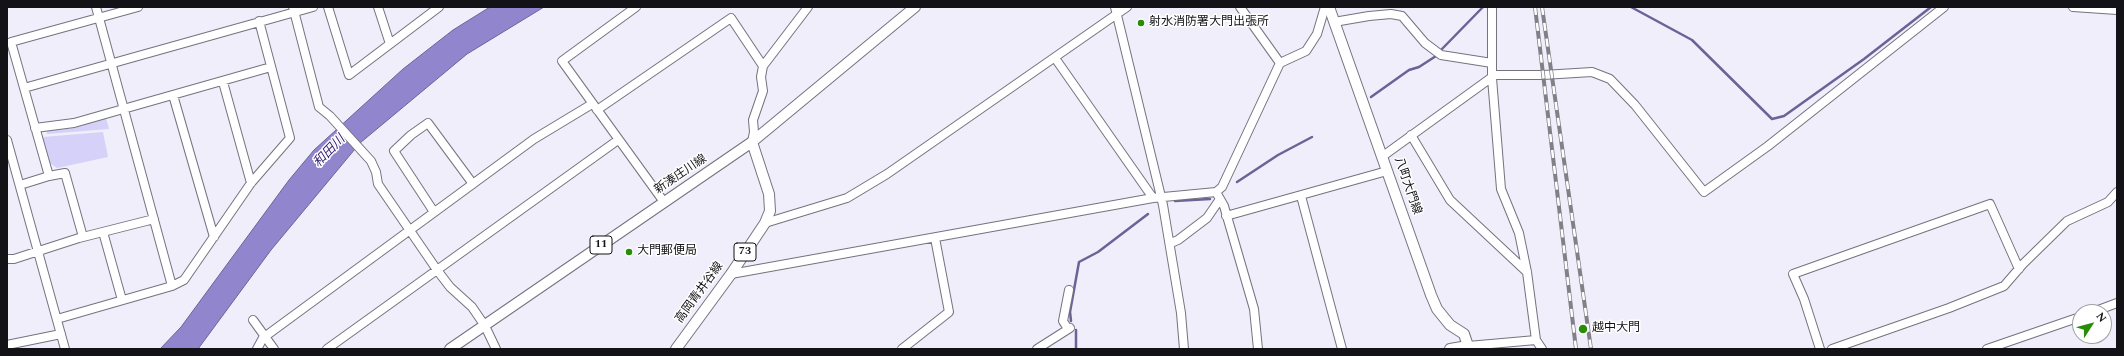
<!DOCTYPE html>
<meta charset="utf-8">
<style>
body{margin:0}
#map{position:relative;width:2124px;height:356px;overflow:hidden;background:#efeefa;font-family:Spectral,serif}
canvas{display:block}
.frame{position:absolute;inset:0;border:8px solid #131216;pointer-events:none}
.north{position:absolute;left:2072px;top:304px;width:40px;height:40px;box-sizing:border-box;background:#fff;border:1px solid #a1a0a2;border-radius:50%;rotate:54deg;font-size:11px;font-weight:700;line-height:16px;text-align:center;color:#131216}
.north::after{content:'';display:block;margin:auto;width:14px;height:18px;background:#278d06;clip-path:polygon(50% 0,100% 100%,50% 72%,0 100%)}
</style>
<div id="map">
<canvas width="2124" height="356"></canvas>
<div class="frame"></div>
<div class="north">N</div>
</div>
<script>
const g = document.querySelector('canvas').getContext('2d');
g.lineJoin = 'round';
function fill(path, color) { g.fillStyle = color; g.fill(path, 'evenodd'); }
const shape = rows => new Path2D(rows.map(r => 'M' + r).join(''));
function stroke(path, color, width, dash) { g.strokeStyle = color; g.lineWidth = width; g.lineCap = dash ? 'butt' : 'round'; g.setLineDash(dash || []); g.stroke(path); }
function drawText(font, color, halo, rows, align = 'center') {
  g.font = font + ' Spectral,"Noto Sans JP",serif'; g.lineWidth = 3; g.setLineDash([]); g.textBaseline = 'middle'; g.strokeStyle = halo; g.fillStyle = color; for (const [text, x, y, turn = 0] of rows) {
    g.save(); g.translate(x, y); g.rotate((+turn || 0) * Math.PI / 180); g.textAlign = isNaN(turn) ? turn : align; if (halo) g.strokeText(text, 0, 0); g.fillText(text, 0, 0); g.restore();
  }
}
fill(shape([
 [106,118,109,129,47,134,47,131,74,128],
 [103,132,108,157,57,168,50,163,43,137]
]), '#d6d1f8');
const water = shape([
 [490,7,544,7,467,54,360,143,271,250,198,349,160,349,181,327,289,180,314,150,403,69,453,30,490,7]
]);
fill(water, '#9186cd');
stroke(water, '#6b6396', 1);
stroke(shape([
 [1631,7,1692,40,1772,119,1784,116,1864,59,1931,7],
 [1440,51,1483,7],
 [1371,97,1409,70,1419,67,1436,56],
 [1237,182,1278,155,1312,137],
 [1175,201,1210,199],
 [1071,321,1070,312,1079,262,1098,252,1148,214],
 [1076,330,1076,349]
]), '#6b6396', 2.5);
const minor = shape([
 [96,7,172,286],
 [293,7,319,107,330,116,371,161,376,172,378,184,437,270,450,287,472,307,485,326,496,349],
 [328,7,349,75,439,7],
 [378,7,390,44],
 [636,7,562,61,664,202],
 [1115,7,1163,205,1181,313,1184,349],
 [1240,7,1280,63],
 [1492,7,1492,78,1501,189,1519,233,1527,272,1536,340,1542,349],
 [2073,7,2117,10],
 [1334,22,1369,16,1391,14,1402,16,1425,43,1441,55,1492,63],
 [1055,58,1153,198],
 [223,82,251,183],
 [24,88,313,7],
 [173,95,214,237],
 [597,110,731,18,763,66],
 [35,128,74,123,271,67],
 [1411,135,1450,200,1527,272],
 [7,140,65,349],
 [752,142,754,132,753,120,763,91,761,77,763,66,808,7],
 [1383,156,1495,75,1543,75,1592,72,1610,79,1635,105,1704,192,1768,146,1944,7],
 [49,176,65,173,83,237],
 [20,185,49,176,11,42,138,7],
 [1216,192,1224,206,1254,309,1258,349],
 [1301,196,1342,349],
 [434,212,394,151,411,135,428,123,473,184],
 [1226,216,1387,171],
 [765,223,847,198,887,174,1127,7],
 [103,232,122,300],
 [1171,243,1178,240,1207,218,1220,199],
 [7,259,14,259,79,238,154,219],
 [731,274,1153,198,1216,192,1222,187,1280,63,1306,51,1317,34,1325,7],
 [2093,312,2117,303],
 [57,319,172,286,184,280,251,183,290,138,259,21],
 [253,320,274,349],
 [1068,329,1063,321,1069,290],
 [7,345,61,334],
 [1468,346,1536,340],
 [257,349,263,338,534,139,592,104],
 [327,349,618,140],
 [902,349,949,312,935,238],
 [1037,349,1070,328],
 [1820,349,1804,299,1793,274,1990,204,2019,269],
 [1832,349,1949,308,2004,286,2023,264,2067,221,2108,202,2117,192],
 [1987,349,2080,317]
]);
const major = shape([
 [1329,7,1431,295,1437,309,1450,325,1464,334,1468,346,1450,349],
 [450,349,752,142,915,7],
 [676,349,731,274,765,223,770,211,769,194,752,142]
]);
stroke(minor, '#74737e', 10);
stroke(major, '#74737e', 12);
stroke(minor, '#fff', 8);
stroke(major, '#fff', 10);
const rail = shape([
 [1535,7,1576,349],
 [1542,7,1591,349]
]);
stroke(rail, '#818088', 4);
stroke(rail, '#fff', 2.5, [8]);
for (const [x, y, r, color] of [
 [1141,23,4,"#278d06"],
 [629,252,4,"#278d06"],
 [1583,329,5,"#278d06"]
]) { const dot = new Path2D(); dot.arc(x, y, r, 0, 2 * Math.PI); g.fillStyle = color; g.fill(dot); stroke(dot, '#fff', 1.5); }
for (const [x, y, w] of [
 [601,245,22],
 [745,252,22]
]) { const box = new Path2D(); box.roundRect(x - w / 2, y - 9, w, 18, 3); g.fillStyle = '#fff'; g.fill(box); stroke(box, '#131216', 1); }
drawText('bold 11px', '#131216', null, [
 ["11",601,245],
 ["73",745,252]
]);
drawText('12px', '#131216', '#fff', [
 ["射水消防署大門出張所",1149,23],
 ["大門郵便局",637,252],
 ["越中大門",1592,329]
], 'left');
drawText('12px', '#131216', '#fff', [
 ["新湊庄川線",681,175,-34],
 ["八町大門線",1407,186,71],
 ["高岡青井谷線",700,293,-54]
]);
drawText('italic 13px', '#361d70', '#fff', [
 ["和田川",330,152,-46]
]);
</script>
